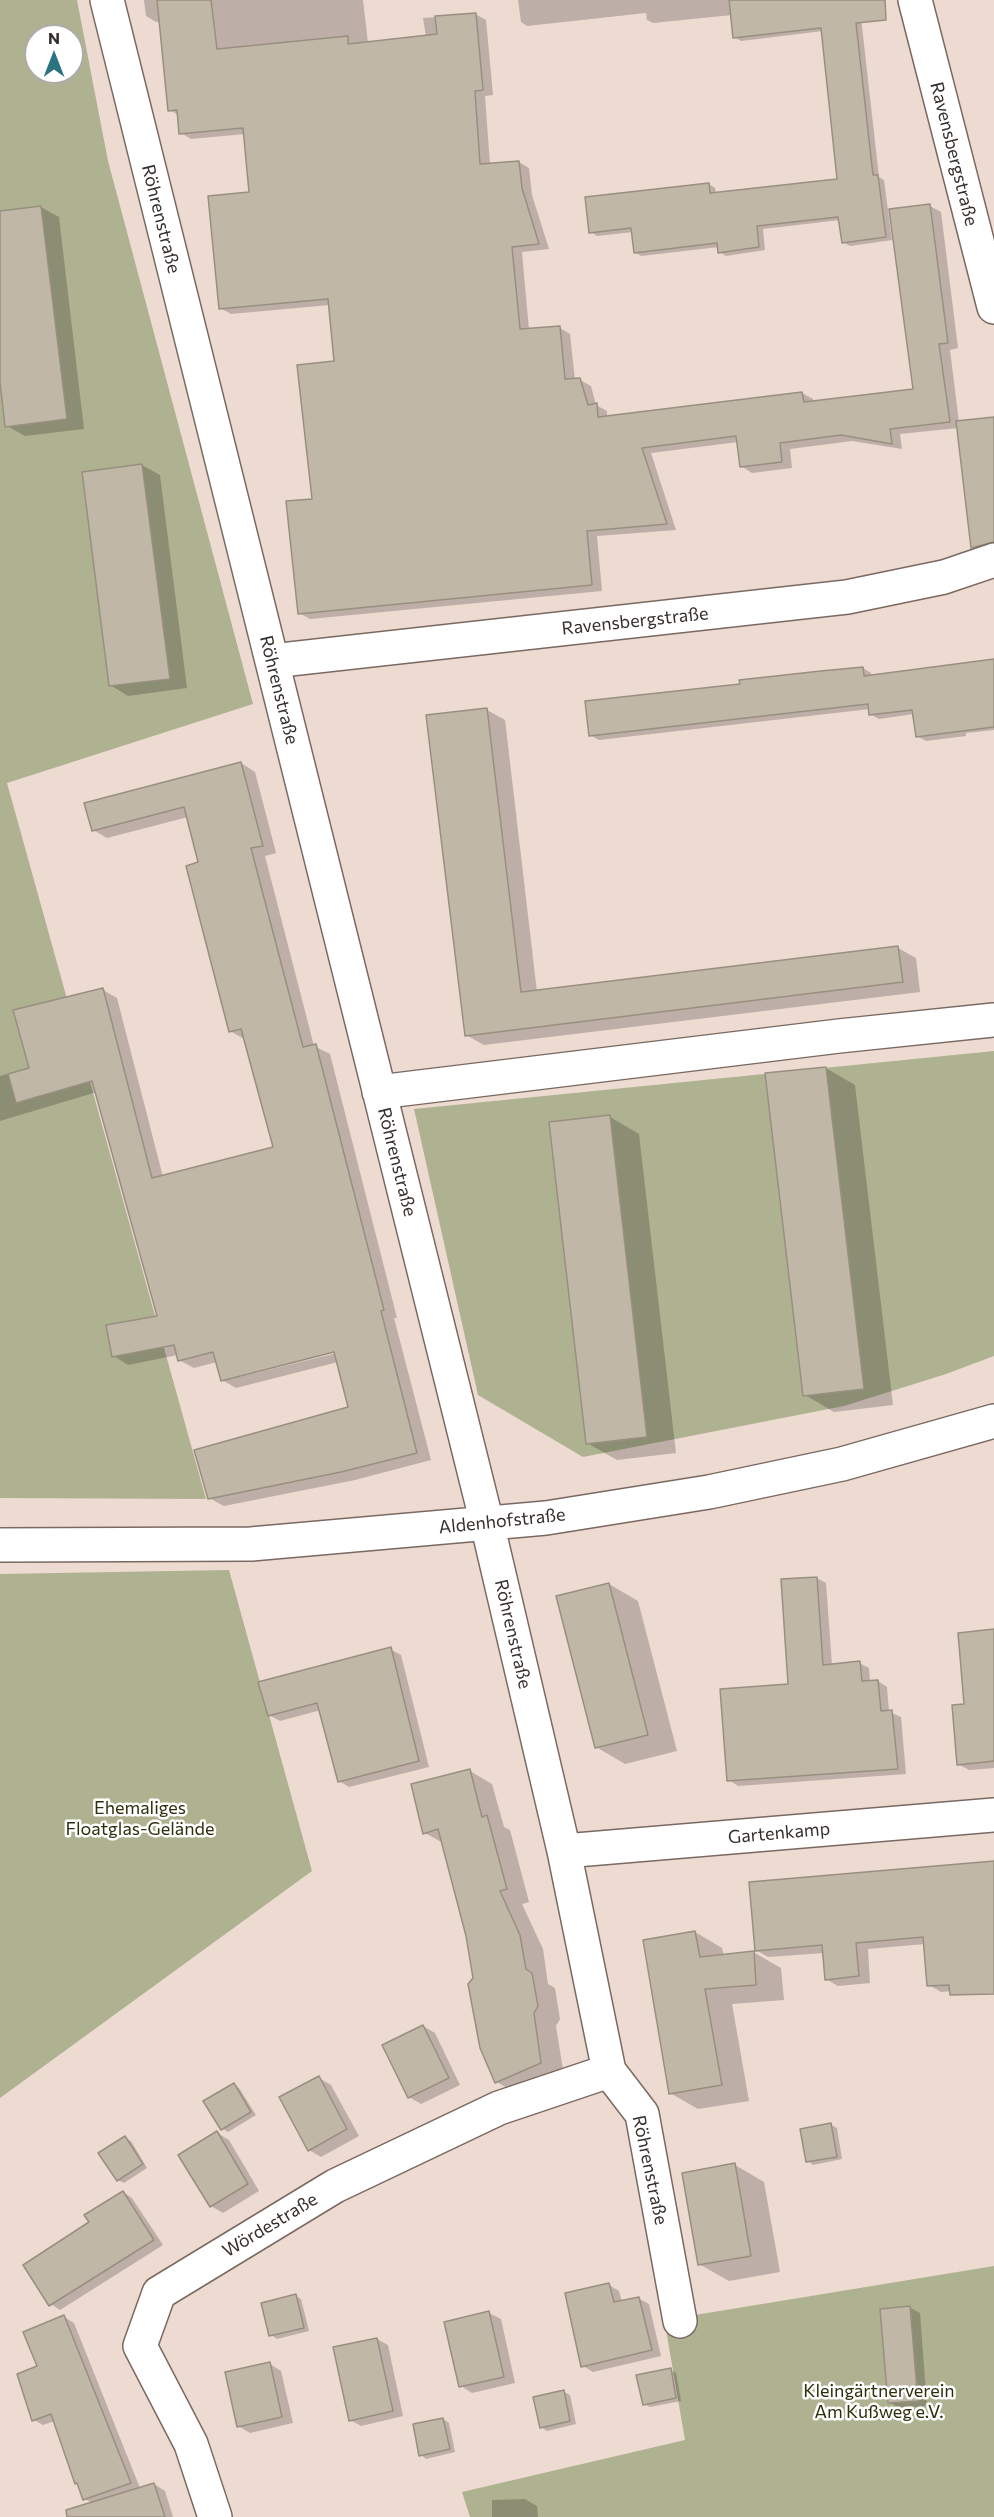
<!DOCTYPE html>
<meta charset="utf-8">
<style>
body{margin:0}
#map{position:relative;width:994px;height:2517px;overflow:hidden;background:#eddad1;font-family:Commissioner,sans-serif}
canvas{display:block}
.north{position:absolute;left:24px;top:24px;width:60px;height:60px;box-sizing:border-box;background:#fff;border:2px solid #aeabaa;border-radius:50%;rotate:0deg;font-size:16px;font-weight:700;line-height:24px;text-align:center;color:#352e2b}
.north::after{content:'';display:block;margin:auto;width:21px;height:27px;background:#2b737e;clip-path:polygon(50% 0,100% 100%,50% 72%,0 100%)}
</style>
<div id="map">
<canvas width="994" height="2517"></canvas>
<div class="north">N</div>
</div>
<script>
const g = document.querySelector('canvas').getContext('2d');
g.lineJoin = 'round';
function fill(path, color) { g.fillStyle = color; g.fill(path, 'evenodd'); }
const shape = rows => new Path2D(rows.map(r => 'M' + r).join(''));
function stroke(path, color, width, dash) { g.strokeStyle = color; g.lineWidth = width; g.lineCap = dash ? 'butt' : 'round'; g.setLineDash(dash || []); g.stroke(path); }
function drawText(font, color, halo, rows, align = 'center') {
  g.font = font + ' Commissioner,sans-serif'; g.lineWidth = 5; g.setLineDash([]); g.textBaseline = 'middle'; g.strokeStyle = halo; g.fillStyle = color; for (const [text, x, y, turn = 0] of rows) {
    g.save(); g.translate(x, y); g.rotate((+turn || 0) * Math.PI / 180); g.textAlign = isNaN(turn) ? turn : align; if (halo) g.strokeText(text, 0, 0); g.fillText(text, 0, 0); g.restore();
  }
}
fill(shape([
 [0,0,77,0,108,161,253,704,7,783,206,1499,0,1498],
 [36,36,72,36,72,72,36,72],
 [994,1051,994,1356,946,1374,844,1406,583,1457,478,1395,414,1109],
 [229,1570,312,1871,0,2098,0,1574],
 [994,2266,994,2517,470,2517,462,2492,685,2440,665,2324,695,2315]
]), '#afb290');
fill(shape([
 [144,0,363,0,368,43,426,37,423,18,475,14,486,20,493,95,485,96,490,165,519,162,529,168,532,195,549,249,522,252,529,330,560,328,570,334,575,380,580,380,591,386,596,405,607,411,607,417,802,393,813,399,813,403,915,390,930,206,941,212,958,348,950,350,959,422,994,419,994,523,958,428,900,434,902,449,852,441,790,449,792,468,752,473,741,466,738,442,651,453,676,530,597,536,602,591,310,619,299,613,313,500,336,363,330,305,231,314,220,308,251,194,245,134,191,139,181,133,179,115,169,110,161,22,156,22,146,16],
 [518,0,859,0,879,177,884,180,892,240,850,246,843,242,840,220,763,229,765,250,726,256,719,252,719,247,641,256,635,252,633,232,597,236,591,232,709,184,715,188,716,194,839,180,823,31,741,41,734,37,732,15,653,23,647,20,646,13,527,26,521,22],
 [41,207,59,217,84,429,25,436,7,426,0,369,0,212],
 [142,465,160,475,187,688,128,696,110,685],
 [994,661,994,730,966,733,966,736,926,741,917,736,914,714,879,719,870,714,870,709,599,740,590,735,741,685,863,668,871,673,872,677],
 [487,710,505,720,537,992,898,948,916,958,920,992,484,1045,466,1035],
 [241,763,255,772,276,853,265,856,314,1046,330,1054,397,1318,394,1318,431,1460,355,1480,224,1506,209,1498,350,1408,338,1362,236,1388,222,1380,217,1362,194,1368,179,1360,178,1355,128,1365,114,1356,159,1317,97,1092,0,1121,0,1076,30,1067,103,990,117,998,163,1177,274,1148,244,1039,230,1031,200,863,188,817,107,838,93,830],
 [341,1349,341,1352,231,1379,231,1376],
 [826,1068,855,1085,893,1405,834,1412,805,1395],
 [610,1117,639,1134,676,1453,617,1460,587,1443],
 [817,1578,826,1583,832,1665,859,1663,869,1668,870,1682,878,1681,887,1687,889,1712,901,1717,906,1774,738,1786,729,1780,790,1685],
 [609,1584,638,1601,677,1751,625,1764,596,1747],
 [994,1631,994,1768,969,1770,958,1764,966,1706,959,1633],
 [390,1649,401,1655,429,1767,349,1787,339,1781,321,1710,280,1721,269,1715],
 [470,1771,492,1784,504,1827,510,1830,529,1902,522,1904,543,1949,548,1984,555,1988,560,2019,556,2026,564,2076,519,2095,497,2082,468,1936,443,1843,425,1833],
 [994,1863,994,1987,941,1992,929,1985,925,1944,868,1949,870,1983,838,1986,826,1979,824,1953,768,1957,756,1950],
 [695,1932,722,1948,724,1956,753,1952,781,1968,784,2000,732,2004,749,2101,698,2109,670,2093],
 [423,2026,435,2033,460,2085,421,2104,409,2097],
 [319,2078,331,2085,359,2136,321,2157,309,2150],
 [234,2084,239,2088,256,2115,228,2132,222,2128],
 [831,2125,837,2128,842,2159,813,2165,808,2161],
 [217,2133,229,2140,259,2191,223,2213,211,2206],
 [125,2138,131,2141,147,2168,124,2183,118,2180],
 [735,2165,764,2182,780,2272,729,2281,699,2264],
 [123,2192,132,2198,163,2245,60,2310,51,2304,91,2223],
 [609,2285,619,2291,622,2302,638,2298,649,2304,661,2356,593,2372,583,2366],
 [296,2296,301,2299,309,2331,277,2339,271,2335],
 [909,2307,920,2313,927,2406,899,2408,889,2402],
 [489,2313,501,2319,515,2383,472,2393,461,2386],
 [64,2317,74,2323,140,2488,154,2484,165,2491,173,2517,119,2517,85,2499,79,2485,76,2483,55,2421,43,2425,34,2420,39,2367],
 [377,2339,388,2345,403,2416,361,2426,350,2420],
 [270,2364,281,2371,293,2423,250,2433,238,2426],
 [671,2370,676,2373,681,2401,650,2407,644,2404],
 [564,2392,570,2395,576,2424,547,2431,541,2427],
 [443,2419,449,2423,455,2452,426,2459,421,2455],
 [525,2499,537,2506,538,2517,492,2517,492,2500]
]), '#0003');
const building = shape([
 [157,0,211,0,217,49,348,36,348,44,437,34,435,16,476,13,483,90,475,91,480,164,519,161,522,188,539,244,512,247,520,329,560,326,565,379,580,378,588,405,597,403,598,417,802,392,804,402,913,389,889,209,930,204,948,343,939,344,950,422,890,429,892,444,841,435,780,443,782,462,740,467,736,436,642,448,667,524,587,531,592,585,298,614,286,501,312,499,297,365,334,361,328,299,219,309,208,196,249,192,243,128,179,134,177,110,168,111,157,0],
 [729,0,885,0,886,20,856,23,873,175,878,175,886,237,842,243,838,217,757,226,759,247,718,253,717,243,634,253,631,228,589,233,585,197,709,183,710,193,837,179,821,28,733,38,729,0],
 [41,206,67,419,5,427,0,382,0,211,41,206],
 [994,417,994,542,971,548,956,421,994,417],
 [142,464,170,679,109,686,82,472,142,464],
 [994,659,994,727,916,737,912,710,869,715,868,704,589,736,585,701,740,684,739,680,821,671,863,667,864,676,994,659],
 [487,708,521,992,898,946,903,982,465,1036,426,715,487,708],
 [241,762,263,846,251,848,303,1047,316,1044,384,1310,381,1311,417,1453,341,1472,208,1499,194,1450,348,1407,334,1352,221,1381,213,1352,178,1361,174,1345,112,1357,106,1325,157,1316,92,1081,16,1103,8,1074,29,1068,13,1010,103,988,152,1178,273,1147,241,1029,229,1032,186,866,198,862,184,807,92,831,84,803,241,762],
 [826,1067,864,1389,803,1396,765,1073,826,1067],
 [610,1115,647,1437,586,1444,549,1122,610,1115],
 [817,1577,823,1665,860,1661,862,1681,878,1680,881,1711,892,1710,898,1769,727,1781,720,1689,788,1684,781,1579,817,1577],
 [609,1583,648,1735,595,1748,556,1596,609,1583],
 [994,1629,994,1761,957,1765,952,1705,964,1704,958,1633,994,1629],
 [391,1647,419,1761,338,1782,317,1703,268,1716,258,1682,391,1647],
 [470,1769,482,1817,487,1815,507,1889,500,1891,520,1935,526,1969,532,1973,538,2006,534,2013,541,2063,495,2083,480,2048,468,1984,473,1978,466,1936,438,1829,423,1834,411,1784,470,1769],
 [994,1861,994,1994,950,1995,949,1985,927,1986,923,1937,856,1943,859,1976,825,1980,822,1945,755,1951,749,1882,994,1861],
 [695,1931,700,1957,754,1951,756,1985,705,1989,722,2085,669,2094,643,1940,695,1931],
 [423,2025,449,2078,408,2098,382,2045,423,2025],
 [319,2076,347,2129,308,2151,279,2097,319,2076],
 [234,2083,251,2112,221,2130,203,2101,234,2083],
 [831,2123,837,2157,806,2162,800,2129,831,2123],
 [217,2131,248,2184,210,2207,178,2155,217,2131],
 [125,2136,143,2164,117,2181,98,2153,125,2136],
 [735,2163,751,2256,698,2265,682,2173,735,2163],
 [123,2191,154,2240,49,2306,23,2265,89,2222,84,2215,123,2191],
 [609,2283,614,2302,639,2297,652,2350,581,2367,565,2293,609,2283],
 [296,2294,304,2328,269,2336,261,2303,296,2294],
 [910,2306,918,2401,888,2403,880,2309,910,2306],
 [489,2311,504,2377,459,2387,444,2322,489,2311],
 [64,2315,131,2483,83,2500,77,2483,75,2484,51,2414,32,2421,17,2374,37,2366,23,2332,64,2315],
 [377,2338,393,2411,349,2421,333,2347,377,2338],
 [270,2362,282,2417,237,2427,225,2372,270,2362],
 [671,2368,676,2398,643,2405,636,2375,671,2368],
 [564,2390,570,2421,540,2428,533,2397,564,2390],
 [443,2418,450,2449,419,2456,413,2424,443,2418],
 [154,2483,165,2517,67,2517,66,2510,154,2483]
]);
fill(building, '#c1b7a7');
stroke(building, '#998f80', 1.5);
const minor = shape([
 [107,0,487,1523,564,1851,609,2071,642,2114,680,2321],
 [915,0,994,307],
 [272,661,847,597,944,577,994,560],
 [379,1092,839,1036,994,1020],
 [0,1545,251,1544,546,1518,709,1492,842,1464,994,1421],
 [564,1851,994,1815],
 [215,2517,191,2444,140,2346,159,2293,335,2186,499,2108,609,2071]
]);
stroke(minor, '#7a6961', 36);
stroke(minor, '#fff', 33);
drawText('18px', '#352e2b', '#fff', [
 ["Ravensbergstraße",954,154,76],
 ["Röhrenstraße",161,219,76],
 ["Ravensbergstraße",635,621,-6],
 ["Röhrenstraße",279,690,76],
 ["Röhrenstraße",397,1162,76],
 ["Aldenhofstraße",502,1521,-6],
 ["Röhrenstraße",513,1634,77],
 ["Gartenkamp",779,1833,-5],
 ["Röhrenstraße",650,2170,78],
 ["Wördestraße",270,2225,-31]
]);
drawText('18px', '#2d2e0c', '#fff', [
 ["Ehemaliges",140,1808],
 ["Floatglas-Gelände",140,1829],
 ["Kleingärtnerverein",879,2391],
 ["Am Kußweg e.V.",879,2412]
]);
</script>
